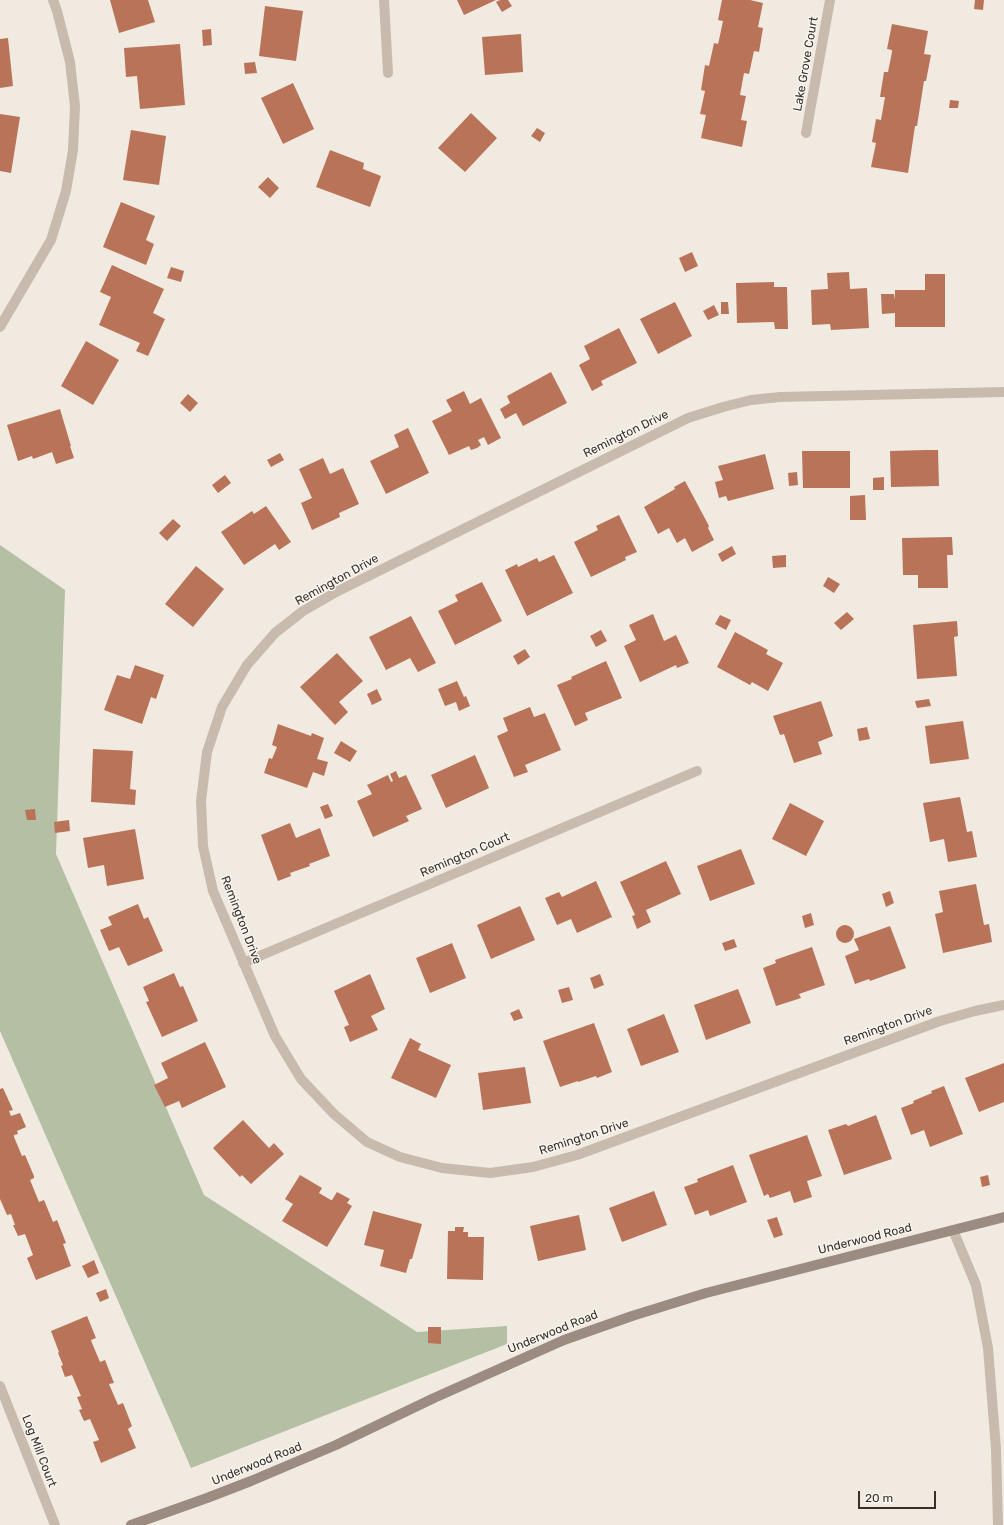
<!DOCTYPE html>
<style>
body{margin:0}
#map{position:relative;width:1004px;height:1525px;overflow:hidden;background:#f1eae1;font-family:Rubik,sans-serif}
canvas{display:block}
.scale{position:absolute;left:858px;top:1491px;width:78px;height:18px;box-sizing:border-box;border:2px solid #38302c;border-top:0;padding-left:5px;font-size:12px;line-height:14px;white-space:nowrap;color:#38302c;-webkit-text-stroke:3px #f9f4ee;paint-order:stroke}
</style>
<div id="map">
<canvas width="1004" height="1525"></canvas>
<div class="scale">20 m</div>
</div>
<script>
const g = document.querySelector('canvas').getContext('2d');
g.lineJoin = 'round';
function fill(path, color) { g.fillStyle = color; g.fill(path, 'evenodd'); }
const shape = rows => new Path2D(rows.map(r => 'M' + r).join(''));
function stroke(path, color, width, dash) { g.strokeStyle = color; g.lineWidth = width; g.lineCap = dash ? 'butt' : 'round'; g.setLineDash(dash || []); g.stroke(path); }
function drawText(font, color, halo, rows, align = 'center') {
  g.font = font + ' Rubik,sans-serif'; g.lineWidth = 3; g.setLineDash([]); g.textBaseline = 'middle'; g.strokeStyle = halo; g.fillStyle = color; for (const [text, x, y, turn = 0] of rows) {
    g.save(); g.translate(x, y); g.rotate((+turn || 0) * Math.PI / 180); g.textAlign = isNaN(turn) ? turn : align; if (halo) g.strokeText(text, 0, 0); g.fillText(text, 0, 0); g.restore();
  }
}
fill(shape([
 [0,545,65,590,56,854,204,1195,417,1332,507,1326,507,1344,191,1468,0,1031]
]), '#b4bfa3');
fill(shape([
 [110,0,148,0,155,22,119,33],
 [457,0,496,0,464,15],
 [500,0,508,0,512,6,502,12,496,2],
 [722,0,750,0,763,3,758,27,763,28,759,52,754,51,749,74,744,73,740,95,746,96,741,120,747,121,742,147,701,138,706,115,700,114,705,91,701,90,705,65,709,66,714,43,718,44,719,40,723,21,718,20],
 [975,0,984,0,983,10,974,9],
 [265,6,303,11,296,61,259,56],
 [892,24,928,31,924,54,931,55,926,81,924,81,917,126,915,126,908,173,871,167,876,143,872,142,876,119,881,120,885,97,880,97,884,72,888,72,892,52,892,50,887,49],
 [211,29,212,45,203,46,202,30],
 [521,34,523,72,485,75,482,37],
 [8,38,13,86,0,88,0,39],
 [180,44,185,105,140,109,137,76,126,77,124,48],
 [255,62,257,73,245,74,244,63],
 [293,83,314,129,283,144,261,98],
 [950,100,959,101,958,108,949,108],
 [471,113,497,138,465,172,438,148],
 [0,114,20,117,11,173,0,171],
 [537,128,545,133,540,142,531,136],
 [131,130,166,136,159,185,123,180],
 [330,150,364,163,363,169,381,176,370,207,316,187],
 [268,177,279,188,270,198,258,187],
 [121,202,155,216,146,240,154,244,146,265,103,247],
 [692,252,698,266,685,272,679,258],
 [112,265,164,289,153,313,165,319,148,356,136,351,140,343,99,325,111,297,100,292],
 [171,267,184,271,181,282,167,278],
 [849,272,850,289,867,288,869,328,831,330,830,324,812,325,811,290,828,289,827,273],
 [925,274,945,274,945,327,895,327,895,313,882,314,881,294,894,294,895,300,895,290,925,290],
 [774,282,774,287,787,287,788,329,775,329,774,322,737,323,736,283],
 [675,302,692,336,658,354,640,319],
 [721,302,728,302,729,314,721,314],
 [714,305,719,315,708,320,703,311],
 [619,328,637,363,601,381,603,385,592,391,579,365,590,359,584,346],
 [86,341,119,360,93,405,61,386],
 [551,372,567,403,523,426,516,413,505,419,500,409,510,403,507,396],
 [464,391,470,404,481,398,501,438,488,445,484,437,478,440,481,445,477,448,471,450,469,446,449,455,432,421,452,411,446,400],
 [188,394,198,403,190,412,180,403],
 [60,409,71,446,70,446,74,458,56,464,52,452,33,459,32,456,18,461,7,425],
 [408,428,429,473,386,494,370,461,399,447,394,435],
 [926,450,938,450,939,486,891,487,890,451],
 [802,451,850,451,850,488,803,488],
 [280,453,284,460,271,467,267,460],
 [765,454,774,489,728,501,726,496,719,498,715,482,723,480,718,466],
 [323,458,330,474,343,468,359,504,339,513,340,517,312,530,301,503,312,498,299,469],
 [797,472,798,485,789,486,788,473],
 [225,475,231,483,218,493,212,485],
 [884,477,884,490,873,490,873,478],
 [685,481,709,526,708,528,714,540,692,552,685,538,677,543,669,528,658,534,644,507,675,489,674,487],
 [865,495,866,520,850,520,850,496],
 [266,506,291,542,279,550,275,544,244,565,221,532,252,511,254,514],
 [619,515,637,552,625,557,626,560,591,577,574,542,598,530,596,526],
 [173,519,181,526,167,541,159,533],
 [952,537,953,555,947,555,948,588,918,588,918,575,903,575,902,538],
 [732,546,736,554,722,562,718,554],
 [554,555,573,593,527,616,505,570,517,564,518,567,537,558,539,562],
 [786,555,786,567,773,568,772,556],
 [196,566,224,589,193,627,165,604],
 [828,577,840,584,834,593,823,586],
 [482,582,502,621,455,645,438,611,458,601,455,595],
 [847,612,854,619,841,630,834,623],
 [653,614,664,641,676,635,689,663,677,668,676,665,640,682,624,646,636,640,629,625],
 [720,615,731,620,726,630,715,624],
 [411,616,436,663,418,672,410,658,386,670,369,637],
 [957,621,958,636,954,637,957,676,917,679,913,625],
 [601,630,607,641,596,647,590,636],
 [735,632,768,650,766,654,783,663,768,691,752,682,750,685,717,667],
 [525,649,530,657,518,665,513,656],
 [337,653,363,681,339,702,348,712,335,725,300,687],
 [606,661,622,698,585,713,588,720,575,726,557,685,572,679,571,677],
 [135,665,164,675,156,699,151,697,142,724,104,710,117,675,130,679],
 [457,681,464,697,466,696,470,706,459,711,456,702,445,706,438,689],
 [377,689,382,700,372,705,367,694],
 [929,699,931,706,917,708,915,701],
 [821,701,833,736,818,742,822,754,794,763,784,734,780,735,773,716],
 [530,707,534,717,545,713,561,750,525,765,528,772,514,777,497,736,508,731,503,718],
 [963,721,969,759,930,764,925,726],
 [278,724,311,736,312,733,324,738,317,759,328,762,324,776,313,772,307,788,264,773,269,758,272,759,277,747,272,745],
 [867,727,870,739,859,741,857,729],
 [341,741,357,751,350,762,334,753],
 [93,749,133,751,130,789,136,790,135,805,91,802],
 [475,755,489,788,446,808,431,775],
 [396,771,399,778,406,775,422,809,406,816,409,821,373,837,357,801,372,794,367,785,388,775,391,782,393,781,390,774],
 [960,797,967,832,972,831,977,857,948,862,944,839,930,842,923,803],
 [790,803,824,821,806,856,772,839],
 [328,804,333,816,325,819,320,807],
 [35,809,36,820,27,820,25,810],
 [69,820,70,831,55,833,54,822],
 [290,823,296,838,320,828,330,856,309,864,310,866,290,873,291,876,278,881,261,835],
 [135,829,144,879,107,886,104,865,88,868,83,838],
 [741,849,755,884,710,901,697,866],
 [666,861,681,894,646,910,651,922,637,929,632,916,635,915,620,882],
 [596,881,612,917,577,933,571,919,557,925,545,898,559,892,562,897],
 [976,884,984,925,989,924,992,942,943,953,935,914,943,912,939,891],
 [890,891,894,903,886,907,882,894],
 [138,904,144,919,148,917,163,951,128,966,119,947,109,951,100,930,112,925,108,917],
 [520,906,535,940,491,959,477,925],
 [811,913,814,925,805,928,802,916],
 '836 934a9 9 0 1 1 18 0a9 9 0 1 1-18 0Z',
 [890,926,906,968,870,981,869,979,855,984,845,956,859,950,854,939],
 [734,939,737,947,725,951,722,943],
 [452,943,466,978,430,993,416,958],
 [812,947,825,985,799,994,801,998,776,1006,763,968,776,963,775,960],
 [174,973,180,987,183,986,198,1021,162,1037,146,1002,149,1001,143,987],
 [370,974,385,1009,371,1016,378,1030,350,1042,344,1027,349,1025,334,991],
 [600,974,604,985,594,989,590,978],
 [569,987,573,1000,562,1003,558,990],
 [738,989,751,1023,706,1040,694,1005],
 [519,1009,523,1018,514,1021,510,1013],
 [664,1014,679,1052,641,1066,627,1029],
 [594,1023,612,1072,597,1078,596,1076,578,1082,578,1081,560,1087,543,1041],
 [410,1038,421,1044,418,1050,451,1065,436,1098,391,1078],
 [205,1042,226,1087,182,1108,179,1101,165,1107,154,1085,168,1078,161,1063],
 [1004,1063,1004,1102,979,1112,965,1078],
 [525,1067,531,1103,483,1110,478,1073],
 [944,1086,963,1134,930,1147,924,1130,911,1135,901,1108,914,1103,913,1101,932,1093,931,1091],
 [3,1088,13,1110,9,1111,11,1116,20,1113,26,1127,17,1131,18,1134,14,1135,14,1137,22,1156,25,1155,34,1176,34,1178,30,1180,39,1202,44,1200,53,1222,57,1220,66,1243,63,1244,71,1266,36,1280,27,1258,33,1255,25,1234,18,1236,13,1225,15,1225,11,1214,7,1215,0,1199,0,1089],
 [876,1115,892,1159,844,1175,828,1130,846,1124,848,1126],
 [243,1120,269,1148,274,1143,284,1154,251,1184,242,1175,240,1177,213,1148],
 [807,1135,822,1176,807,1181,812,1197,794,1203,790,1191,770,1198,768,1194,764,1196,749,1155],
 [733,1165,747,1202,710,1216,708,1210,695,1215,684,1187,698,1182,697,1179],
 [300,1175,322,1188,319,1193,331,1200,332,1200,337,1192,350,1199,347,1203,352,1206,327,1247,282,1221,293,1204,285,1199],
 [988,1175,990,1185,982,1187,980,1177],
 [654,1191,667,1225,622,1242,609,1208],
 [373,1211,422,1224,412,1259,410,1259,406,1273,380,1266,384,1250,364,1245],
 [579,1215,586,1250,538,1261,530,1226],
 [777,1217,783,1235,774,1238,767,1220],
 [455,1227,464,1227,463,1232,468,1232,468,1237,484,1237,483,1280,447,1279,448,1231,455,1231],
 [94,1260,99,1273,88,1278,82,1266],
 [106,1289,109,1298,100,1302,96,1293],
 [87,1316,96,1338,91,1340,92,1343,100,1362,105,1360,114,1383,109,1384,118,1405,123,1403,132,1426,128,1429,136,1448,101,1463,93,1442,99,1440,90,1419,84,1421,79,1410,82,1409,77,1397,81,1396,72,1375,65,1377,61,1366,63,1365,58,1353,59,1352,51,1331],
 [428,1327,441,1327,441,1344,428,1343]
]), '#b87358');
stroke(shape([
 [953,1230,976,1285,988,1348,996,1449,998,1525]
]), '#c8bbae', 10);
stroke(shape([
 [384,0,388,73],
 [806,133,830,0],
 [0,327,51,240,66,191,73,150,75,106,70,62,57,11,53,0],
 [1004,392,780,397,751,400,723,407,688,418,338,591,303,611,275,633,247,665,222,707,207,752,201,801,203,846,213,891,275,1036,301,1079,334,1114,367,1142,400,1157,442,1168,490,1173,533,1167,577,1155,940,1021,975,1011,1004,1005],
 [243,963,697,771],
 [0,1386,55,1525]
]), '#c8bbae', 10);
stroke(shape([
 [131,1525,207,1498,251,1481,336,1445,434,1398,564,1340,632,1316,706,1293,1004,1217]
]), '#9c8b80', 10);
drawText('12px', '#38302c', '#f9f4ee', [
 ["Lake Grove Court",806,64,-80],
 ["Remington Drive",626,434,-26],
 ["Remington Drive",337,580,-29],
 ["Remington Court",465,855,-23],
 ["Remington Drive",241,920,69],
 ["Remington Drive",888,1026,-20],
 ["Remington Drive",584,1137,-18],
 ["Underwood Road",865,1239,-14],
 ["Underwood Road",553,1332,-22],
 ["Log Mill Court",39,1451,69],
 ["Underwood Road",257,1464,-22]
]);
</script>
